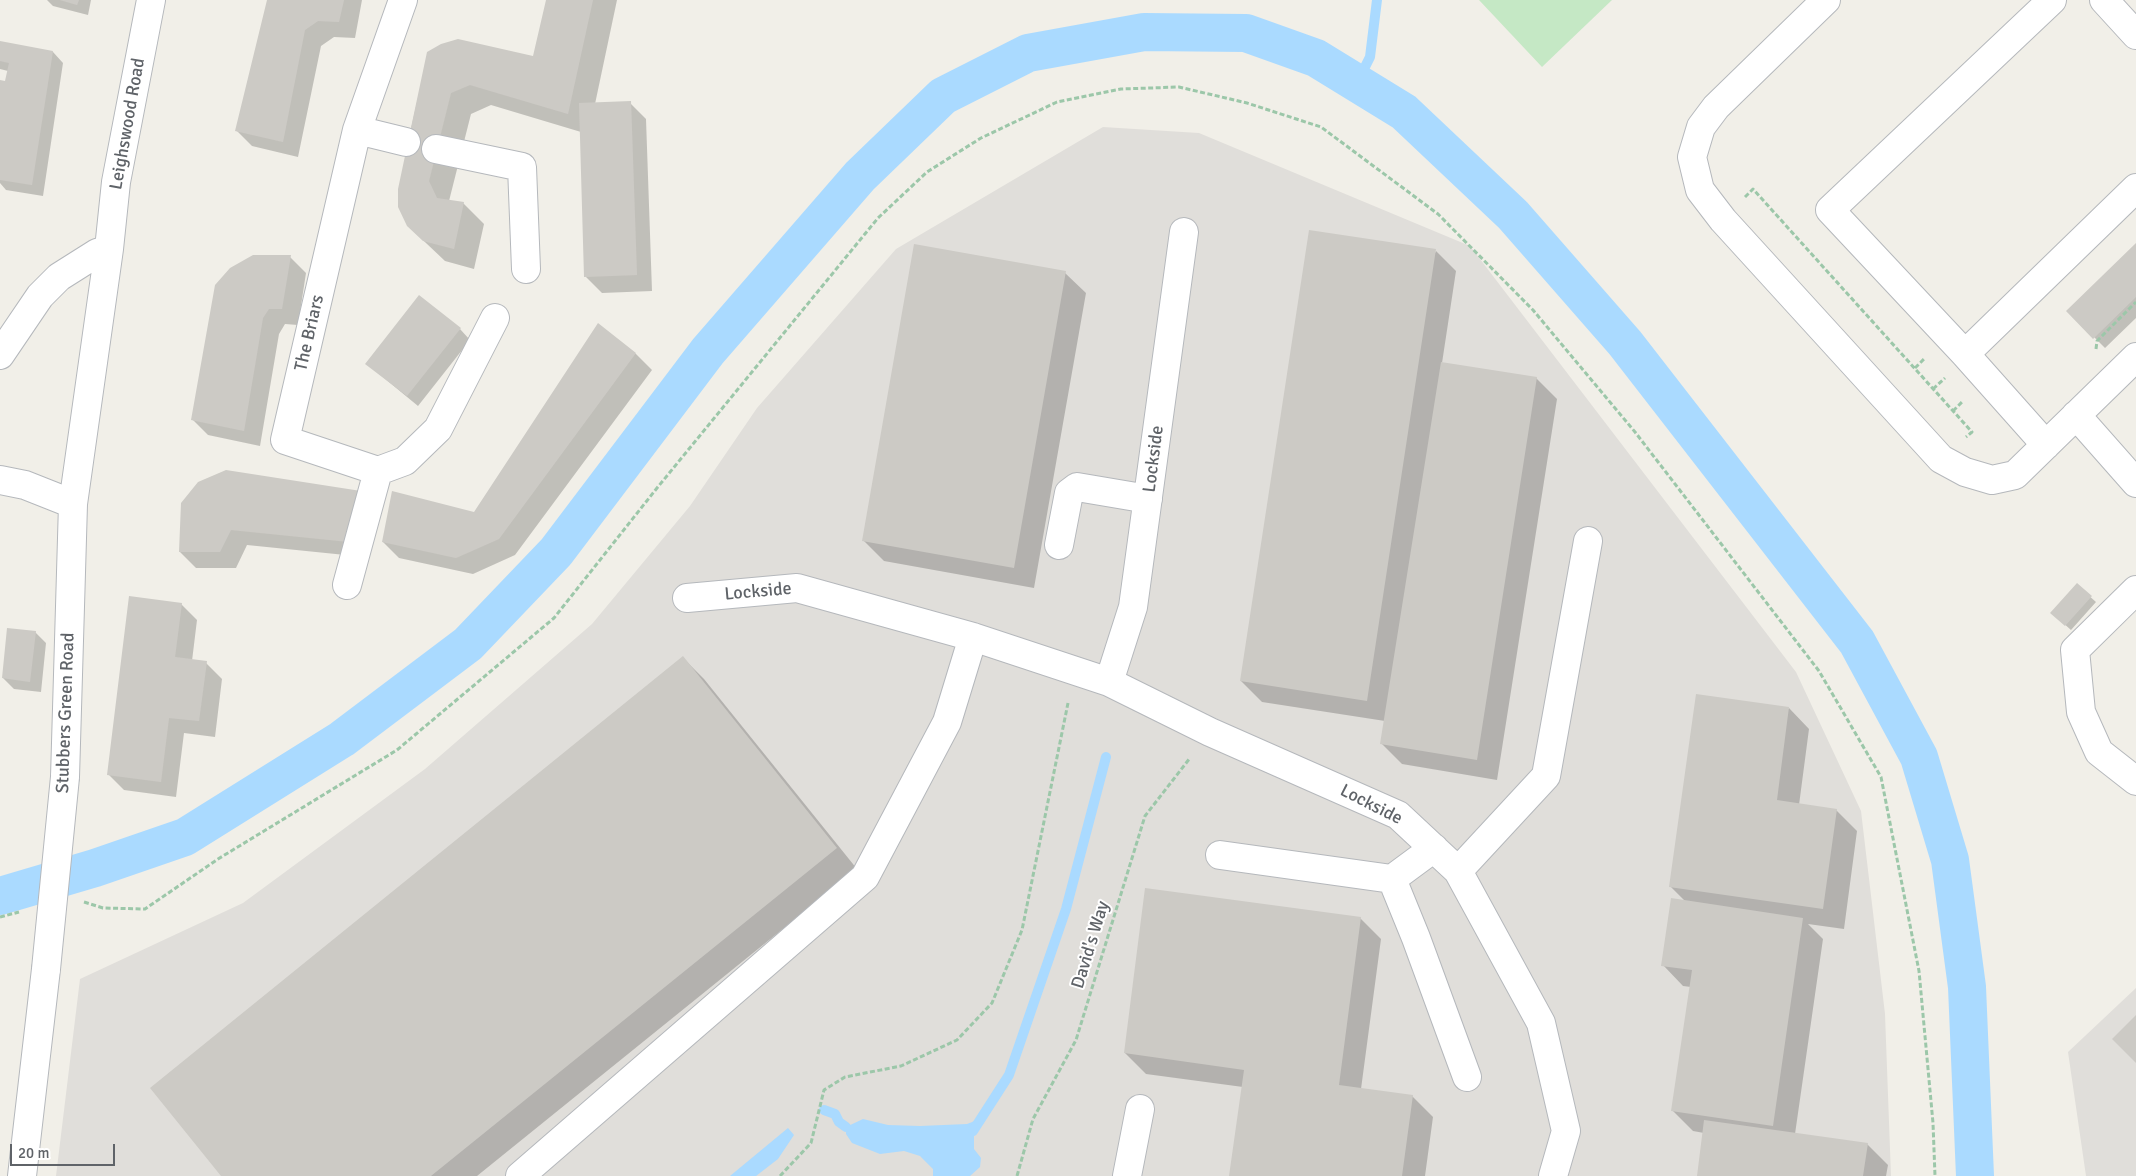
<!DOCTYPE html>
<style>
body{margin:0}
#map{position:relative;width:2136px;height:1176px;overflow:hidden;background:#f1efe8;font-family:Signika,sans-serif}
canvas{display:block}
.scale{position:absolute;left:10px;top:1144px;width:105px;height:22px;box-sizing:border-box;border:2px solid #5f6368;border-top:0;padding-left:6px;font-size:15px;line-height:18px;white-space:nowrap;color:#5f6368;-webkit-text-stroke:4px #fff;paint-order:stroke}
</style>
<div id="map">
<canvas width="2136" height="1176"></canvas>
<div class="scale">20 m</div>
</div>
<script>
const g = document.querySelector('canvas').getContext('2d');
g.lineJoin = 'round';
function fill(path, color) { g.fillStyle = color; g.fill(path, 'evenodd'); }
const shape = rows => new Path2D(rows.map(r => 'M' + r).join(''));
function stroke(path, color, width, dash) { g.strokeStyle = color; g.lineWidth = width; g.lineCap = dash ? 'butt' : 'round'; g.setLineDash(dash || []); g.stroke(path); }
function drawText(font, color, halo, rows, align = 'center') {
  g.font = font + ' Signika,sans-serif'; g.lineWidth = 4; g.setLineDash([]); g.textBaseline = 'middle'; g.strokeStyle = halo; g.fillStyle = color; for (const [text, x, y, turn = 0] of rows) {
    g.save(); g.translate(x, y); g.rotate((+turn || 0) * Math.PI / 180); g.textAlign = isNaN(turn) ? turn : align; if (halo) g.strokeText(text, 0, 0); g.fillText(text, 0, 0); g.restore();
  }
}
fill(shape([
 [1103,127,1199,133,1470,246,1796,672,1861,811,1885,1014,1891,1176,56,1176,80,979,243,903,425,769,592,624,690,506,757,408,896,249],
 [2136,988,2136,1176,2086,1176,2068,1052]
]), '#e0deda');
fill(shape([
 [1479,0,1612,0,1542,67]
]), '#c5e8c5');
fill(shape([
 [863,1119,888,1125,920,1126,967,1124,980,1119,974,1136,974,1149,981,1158,980,1167,970,1176,933,1176,933,1169,920,1156,904,1151,880,1154,852,1143,846,1134,846,1127],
 [788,1128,794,1135,778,1159,756,1176,730,1176]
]), '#aadaff');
fill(shape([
 [47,0,91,0,88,15,53,6],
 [269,0,362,0,355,38,334,37,321,46,298,157,252,146,236,130],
 [547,0,617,0,595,104,630,103,646,119,652,291,602,293,586,277,581,132,491,105,471,114,449,201,463,203,484,224,474,269,445,261,408,226,408,142,428,53,534,57],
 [0,43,53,52,63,63,43,196,6,190,0,183,0,81,6,82,8,71,0,69],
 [2136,244,2136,318,2105,348,2068,311],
 [1436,251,1456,271,1442,363,1536,378,1557,399,1497,780,1402,764,1382,744,1385,721,1262,702,1241,681],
 [290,257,306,273,298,325,285,324,279,334,260,446,208,435,192,419],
 [1065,273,1086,293,1034,588,884,561,864,541],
 [598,325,636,354,652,370,515,555,473,574,399,558,383,542,475,513],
 [460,329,470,340,418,406,367,364],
 [361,492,365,557,247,545,236,568,196,568,180,552,183,503],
 [2077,585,2096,602,2071,630,2052,613],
 [181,604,197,620,192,661,206,663,222,679,215,737,184,733,176,797,124,790,108,774],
 [35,632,46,643,41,692,14,689,3,678],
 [683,658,704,679,857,869,477,1176,222,1176],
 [1789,708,1809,729,1799,805,1836,810,1857,831,1844,929,1808,924,1823,939,1795,1134,1867,1144,1888,1165,1886,1176,1698,1176,1704,1133,1693,1131,1673,1111,1691,987,1683,986,1663,965,1685,901,1671,887],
 [1360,918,1381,939,1361,1089,1412,1096,1433,1117,1425,1176,1231,1176,1243,1087,1146,1074,1125,1053]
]), '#0003');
stroke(shape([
 [1357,83,1370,57,1377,0],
 [824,1110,835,1114,839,1122,846,1127],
 [973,1131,1009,1075,1066,909,1106,757]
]), '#aadaff', 10);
stroke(shape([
 [0,896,95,868,185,837,342,739,468,644,556,552,708,351,860,176,943,96,1028,53,1144,32,1246,33,1316,58,1404,112,1513,215,1625,343,1857,642,1919,757,1950,860,1967,987,1975,1176]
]), '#aadaff', 38);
fill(shape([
 [60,0,79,0,77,5],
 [267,0,344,0,339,22,318,21,305,30,283,142,235,131],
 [546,0,593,0,568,114,470,85,451,93,429,181,437,198,464,202,454,249,423,241,407,226,398,207,398,189,427,52,441,44,458,39,533,56],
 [0,41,53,51,32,185,0,180,0,80,5,81,9,63,0,61],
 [631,101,637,275,584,277,579,103],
 [1309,230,1436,249,1367,701,1240,681],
 [2136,243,2136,297,2093,339,2066,311],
 [914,244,1066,271,1014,568,862,541],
 [253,255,291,255,282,309,269,309,263,318,244,431,191,420,215,285,230,268],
 [419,295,461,328,407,396,365,364],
 [598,323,636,353,499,539,456,558,382,542,392,491,474,512],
 [1441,362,1537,377,1477,760,1380,744],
 [226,470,361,491,349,542,231,530,220,552,179,552,181,503,198,482],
 [2077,583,2092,596,2065,626,2050,613],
 [129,596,182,603,175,657,207,661,199,721,169,718,161,782,107,775],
 [7,628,36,631,30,682,2,678],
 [683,656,837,848,431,1176,221,1176,150,1088],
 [1696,694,1789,707,1777,800,1837,809,1823,909,1669,887],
 [1145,888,1361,917,1339,1085,1413,1095,1402,1176,1229,1176,1244,1070,1124,1053],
 [1671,898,1803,918,1773,1126,1671,1111,1692,970,1661,966],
 [2136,1015,2136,1063,2112,1039],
 [1704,1120,1868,1143,1863,1176,1697,1176]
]), '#cccac5');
const minor = shape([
 [403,0,357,130,285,440,378,471,405,461,438,429,495,318],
 [1826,0,1716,107,1701,127,1692,157,1700,190,1723,220,1941,459,1965,472,1992,480,2015,475,2136,357],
 [2104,0,2136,35],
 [357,130,406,142],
 [436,149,522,167,526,269],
 [1965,354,2136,188],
 [0,355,40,296,59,277,97,253,109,249],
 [2076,415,2136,483],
 [2046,445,1965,354,1830,210,2052,0],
 [0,480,25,485,73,504],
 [1059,545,1069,493,1077,487,1148,499],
 [347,585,378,471],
 [2136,590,2075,650,2081,712,2099,752,2136,781],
 [687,598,797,588,973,637,1109,682,1210,732,1398,815,1458,871,1541,1023,1566,1131,1553,1176],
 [1109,682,1133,607,1184,232],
 [65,777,73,504,109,249,116,182,151,0],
 [1220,855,1392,879,1434,848],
 [1458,871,1546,776,1588,541],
 [1392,879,1416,938,1467,1077],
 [22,1176,46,969],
 [520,1176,865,877,947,722,973,637],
 [1127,1176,1140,1109]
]);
stroke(minor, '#b5b8bc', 30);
stroke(shape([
 [1745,197,1753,189,1972,432,1966,437],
 [2096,349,2097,341,2136,302],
 [1915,368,1925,358],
 [1933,389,1945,378],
 [1953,411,1963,401],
 [84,902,103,908,145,909,218,859,397,750,554,618,657,488,878,218,927,172,981,138,1057,102,1121,89,1179,87,1247,103,1321,127,1438,214,1533,310,1635,432,1819,671,1881,777,1919,971,1933,1123,1935,1176],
 [0,917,19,912],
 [780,1176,811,1143,824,1090,845,1077,901,1066,957,1040,992,1003,1022,930,1068,703],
 [1017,1176,1033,1119,1076,1040,1145,816,1190,758]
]), '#9cc7a9', 3, [5, 2.5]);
stroke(minor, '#fff', 28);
const minorBridge = shape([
 [46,969,65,777]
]);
stroke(minorBridge, '#b5b8bc', 30, []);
stroke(minorBridge, '#fff', 28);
drawText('18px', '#5f6368', '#fff', [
 ["Leighswood Road",128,124,-80],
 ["The Briars",310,333,-77],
 ["Lockside",1154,459,-83],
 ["Lockside",758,592,-5],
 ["Stubbers Green Road",66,713,-88],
 ["Lockside",1371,805,27],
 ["David's Way",1091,945,-73]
]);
</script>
